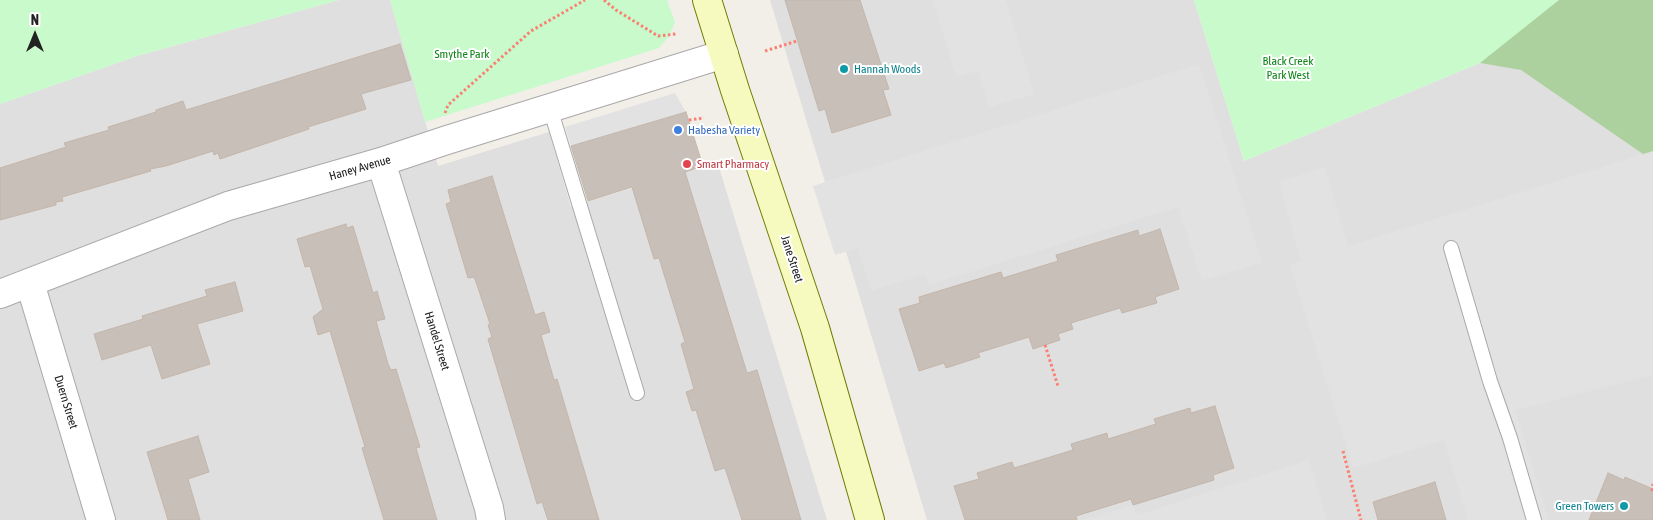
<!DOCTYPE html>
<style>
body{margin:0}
#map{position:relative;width:1653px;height:520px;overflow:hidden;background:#f2efe9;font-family:"Asap Condensed",sans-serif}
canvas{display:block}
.north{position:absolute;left:10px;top:10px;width:50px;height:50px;-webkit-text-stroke:4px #fff;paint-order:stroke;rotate:0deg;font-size:14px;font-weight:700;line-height:20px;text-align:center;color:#222}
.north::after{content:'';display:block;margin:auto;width:18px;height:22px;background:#222;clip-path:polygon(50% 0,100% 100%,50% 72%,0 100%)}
</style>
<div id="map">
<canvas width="1653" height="520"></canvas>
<div class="north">N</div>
</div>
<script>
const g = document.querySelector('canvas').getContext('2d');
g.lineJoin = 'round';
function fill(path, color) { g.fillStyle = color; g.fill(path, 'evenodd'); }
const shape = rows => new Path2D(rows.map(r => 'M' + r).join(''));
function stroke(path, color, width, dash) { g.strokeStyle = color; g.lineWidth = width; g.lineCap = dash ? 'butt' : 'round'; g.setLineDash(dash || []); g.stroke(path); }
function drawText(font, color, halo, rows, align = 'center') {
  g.font = font + ' "Asap Condensed",sans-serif'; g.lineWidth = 4; g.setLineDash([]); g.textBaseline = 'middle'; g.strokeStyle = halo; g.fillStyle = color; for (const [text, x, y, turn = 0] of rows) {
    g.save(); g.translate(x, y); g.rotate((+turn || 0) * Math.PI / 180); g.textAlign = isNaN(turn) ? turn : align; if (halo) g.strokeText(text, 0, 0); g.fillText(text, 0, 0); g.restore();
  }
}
fill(shape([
 [339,0,390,0,438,166,549,132,571,207,703,166,718,164,827,520,0,520,0,104,137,56],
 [770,0,1194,0,1244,161,1480,63,1521,69,1653,161,1653,520,927,520]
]), '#e0dfdf');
fill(shape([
 [1431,0,1653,0,1653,161,1521,70,1480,63]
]), '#add19e');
fill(shape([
 [0,0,339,0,137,56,0,104],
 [390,0,667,0,675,22,669,36,659,48,425,122],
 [1194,0,1559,0,1480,63,1244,161]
]), '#c8facc');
fill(shape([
 [933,0,1006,0,1034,94,989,107,978,71,956,77],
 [1199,64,1262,262,1202,281,1178,207,929,285,925,274,871,291,858,248,835,255,813,186],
 [675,93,686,112,571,146,565,127],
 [1653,151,1653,375,1515,410,1549,520,1468,520,1444,440,1353,468,1290,265,1301,261,1279,182,1325,167,1348,246],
 [1309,460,1327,520,1084,520,1133,505,1137,515]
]), '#e2e2e2');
const building = shape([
 [785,0,860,0,889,89,883,90,891,115,832,133,825,109,819,111,785,0],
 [400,44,411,80,361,94,366,109,308,127,309,129,220,159,218,153,214,155,213,151,166,166,150,169,151,171,62,197,63,201,56,202,56,205,0,220,0,168,66,147,64,143,109,130,108,127,156,112,156,110,183,101,186,110,400,44],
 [686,112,703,166,685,172,747,373,757,370,801,520,742,520,725,468,715,471,696,410,692,411,686,392,694,389,681,344,685,342,659,258,654,259,632,187,588,201,571,146,686,112],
 [492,176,535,315,544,312,550,332,541,335,554,380,557,379,599,520,548,520,542,502,537,504,488,339,492,337,488,325,490,324,476,282,474,277,468,278,446,204,451,202,448,190,492,176],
 [346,224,347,228,353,226,373,293,377,291,385,319,376,321,388,364,391,370,396,369,420,447,416,448,437,520,384,520,362,448,365,447,330,331,318,335,313,317,323,309,310,266,305,267,297,239,346,224],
 [1160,229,1179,289,1155,297,1157,303,1122,313,1120,308,1071,323,1073,329,1058,334,1060,340,1033,349,1029,337,978,353,980,357,946,368,944,363,919,371,899,309,920,303,919,297,1001,272,1003,278,1058,261,1056,255,1138,230,1139,236,1160,229],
 [235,282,243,311,197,324,210,364,162,379,151,345,102,360,94,334,143,319,142,316,207,296,205,290,235,282],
 [1215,406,1234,468,1213,475,1214,480,1133,505,1131,499,1076,516,1077,520,965,520,954,486,979,479,977,473,1012,462,1014,468,1073,450,1071,444,1107,433,1108,439,1156,424,1154,419,1190,408,1191,413,1215,406],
 [198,436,209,472,188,479,200,520,168,520,147,452,198,436],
 [1608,473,1624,480,1625,477,1653,489,1653,520,1589,520,1608,473],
 [1435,482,1446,520,1378,520,1373,502,1435,482]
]);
fill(building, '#c7bfb8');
stroke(building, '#c4b6ab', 1);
const lane = shape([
 [550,108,637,393],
 [1451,248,1490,381,1510,438,1534,520]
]);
const street = shape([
 [381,162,489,508,491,520],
 [30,283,101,520],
 [0,294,228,206,381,162,447,140,724,54]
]);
const secondary = shape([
 [707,0,735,90,815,328,870,520]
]);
stroke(lane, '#a9a9a9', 16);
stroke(street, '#a9a9a9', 30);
stroke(secondary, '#707d05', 30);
stroke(shape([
 [604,0,616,10,658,36,676,34],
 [765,51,797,41],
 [445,113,448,105,531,31,585,0],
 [689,120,704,118],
 [1045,345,1058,386],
 [1343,451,1361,520],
 [1652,491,1653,484]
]), '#fa8072', 3, [2.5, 2.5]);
stroke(lane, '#fff', 14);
stroke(street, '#fff', 28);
stroke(secondary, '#f7fabf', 28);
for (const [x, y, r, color] of [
 [844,69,5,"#0f9aa8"],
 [678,130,5,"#3f7fe0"],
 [687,164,5,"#e0444e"],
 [1624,506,5,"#0f9aa8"]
]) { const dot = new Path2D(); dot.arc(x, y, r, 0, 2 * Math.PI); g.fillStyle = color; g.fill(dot); stroke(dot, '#fff', 2); }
drawText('12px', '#0c8416', '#fff', [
 ["Smythe Park",462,54],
 ["Black Creek",1288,61],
 ["Park West",1288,75]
]);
drawText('12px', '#0d838f', '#fff', [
 ["Hannah Woods",854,69],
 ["Green Towers",1614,506,"right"]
], 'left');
drawText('12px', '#366cbe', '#fff', [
 ["Habesha Variety",688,130]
], 'left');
drawText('12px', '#be3a42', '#fff', [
 ["Smart Pharmacy",697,164]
], 'left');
drawText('12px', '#222', '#fff', [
 ["Haney Avenue",360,168,-16],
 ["Jane Street",792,259,72],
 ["Handel Street",437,341,73],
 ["Duern Street",66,402,73]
]);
</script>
